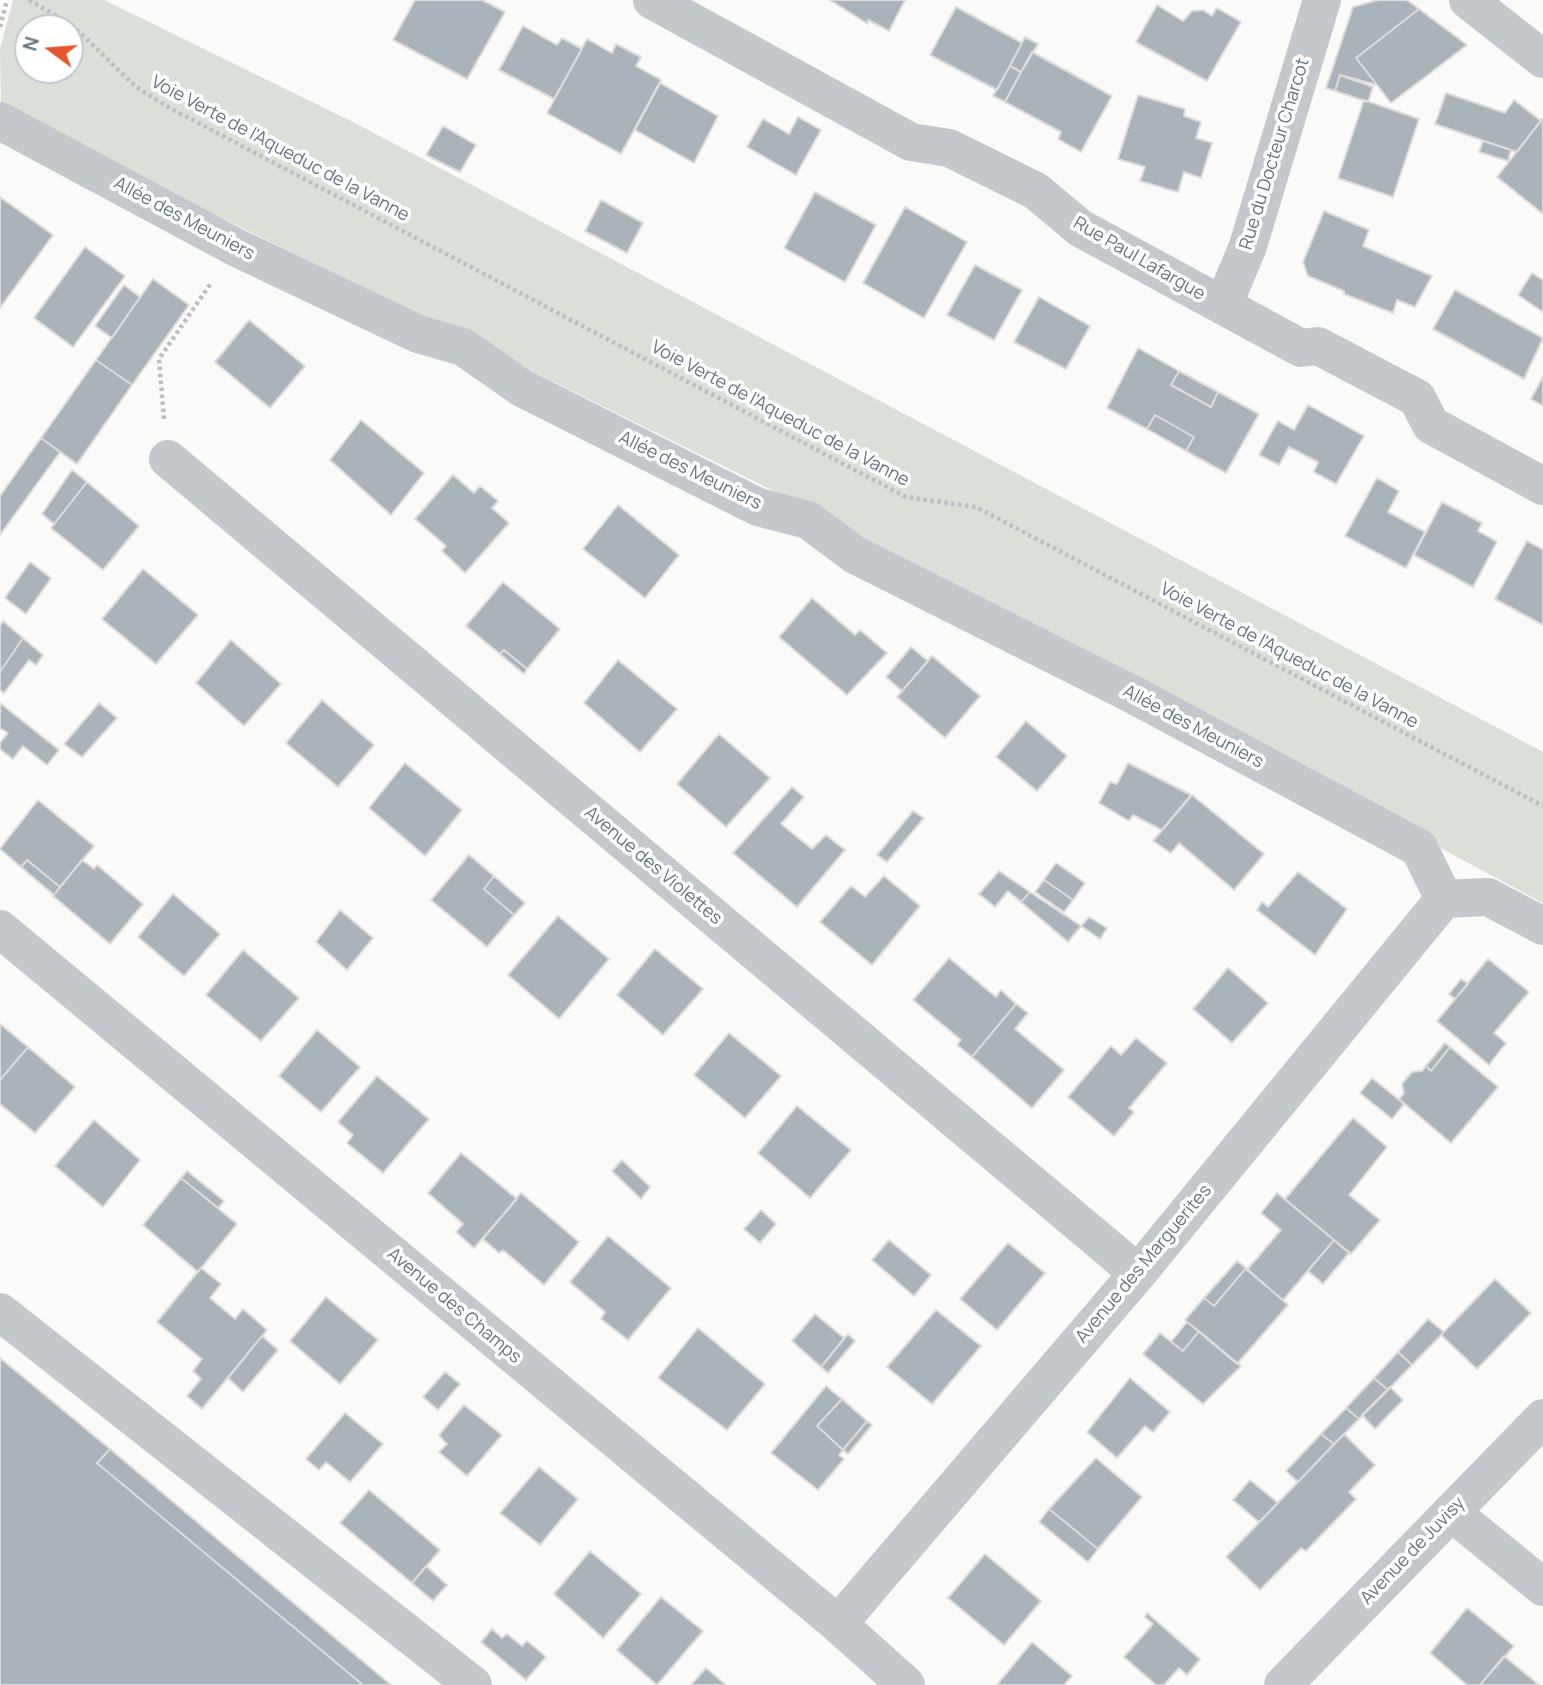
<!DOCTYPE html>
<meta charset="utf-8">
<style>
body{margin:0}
#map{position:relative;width:1543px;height:1685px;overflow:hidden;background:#fafaf8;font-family:Manrope,sans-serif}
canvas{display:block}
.north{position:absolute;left:14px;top:14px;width:70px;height:70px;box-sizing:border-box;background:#fff;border:2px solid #c1c8cd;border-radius:50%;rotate:286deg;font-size:19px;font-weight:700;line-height:28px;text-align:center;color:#657683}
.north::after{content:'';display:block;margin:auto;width:24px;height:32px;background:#e4572e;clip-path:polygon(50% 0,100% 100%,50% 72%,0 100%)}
</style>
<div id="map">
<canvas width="1543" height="1685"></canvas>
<div class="north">N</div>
</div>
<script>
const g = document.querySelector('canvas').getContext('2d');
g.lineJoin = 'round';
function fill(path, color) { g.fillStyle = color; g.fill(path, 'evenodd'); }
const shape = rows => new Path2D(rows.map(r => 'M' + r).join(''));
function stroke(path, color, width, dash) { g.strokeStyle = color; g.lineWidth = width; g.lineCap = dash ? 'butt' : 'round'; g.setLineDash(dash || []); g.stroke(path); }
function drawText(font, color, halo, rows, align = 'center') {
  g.font = font + ' Manrope,sans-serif'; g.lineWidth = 7; g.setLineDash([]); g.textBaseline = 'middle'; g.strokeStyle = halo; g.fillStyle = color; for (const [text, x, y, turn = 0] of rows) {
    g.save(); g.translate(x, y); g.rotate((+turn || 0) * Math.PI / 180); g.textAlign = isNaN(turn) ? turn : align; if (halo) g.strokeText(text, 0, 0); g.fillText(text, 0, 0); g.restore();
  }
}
fill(shape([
 [13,0,104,0,353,122,1543,752,1543,903,788,498,9,113,1,105,0,49],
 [28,28,70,28,70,70,28,70]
]), '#dadfd7');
const building = shape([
 [415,0,482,0,505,12,467,79,393,40,415,0],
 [830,0,905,0,889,31,868,20,868,24,830,0],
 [1378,0,1407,0,1419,9,1356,58,1377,85,1340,75,1335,91,1326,88,1353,7,1378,0],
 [1157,5,1183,21,1192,11,1203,10,1212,16,1217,8,1241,22,1207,81,1136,42,1157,5],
 [956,7,1022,43,997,90,930,55,956,7],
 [1419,9,1467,45,1391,103,1356,58,1419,9],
 [523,26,557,45,562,38,582,49,554,99,499,70,523,26],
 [1025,37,1038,44,1021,72,1010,66,1025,37],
 [587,39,612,53,616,44,641,57,636,66,661,80,621,154,547,113,587,39],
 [1032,52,1112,96,1081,152,1058,139,1061,132,1005,102,1032,52],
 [1010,66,1021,72,1005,102,993,96,1010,66],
 [1340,75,1373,87,1368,102,1335,91,1340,75],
 [660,83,718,116,694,163,635,130,660,83],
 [1446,93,1505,113,1514,100,1541,121,1517,152,1511,150,1435,124,1446,93],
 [1138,95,1185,109,1184,116,1201,122,1196,138,1212,143,1201,178,1184,172,1178,192,1140,181,1145,167,1118,159,1138,95],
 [1364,100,1419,119,1393,197,1338,178,1364,100],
 [798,117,821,130,796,175,747,147,763,119,789,134,798,117],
 [1542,119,1543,120,1543,214,1497,177,1542,119],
 [443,126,476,145,460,172,426,155,443,126],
 [1483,141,1511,150,1508,161,1479,152,1483,141],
 [815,192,876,225,845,282,784,248,815,192],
 [0,197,53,235,0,308,0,197],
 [601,200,643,223,627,253,585,231,601,200],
 [905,207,967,242,924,318,863,283,905,207],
 [1324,211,1369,230,1363,246,1432,276,1415,307,1397,300,1393,313,1344,294,1344,291,1308,276,1303,262,1324,211],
 [85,247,125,276,73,347,34,318,85,247],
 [975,265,1022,290,994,340,947,315,975,265],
 [1532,273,1543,280,1543,312,1518,295,1532,273],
 [153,279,189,305,132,385,96,360,153,279],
 [124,285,140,297,112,338,95,326,124,285],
 [1455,290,1543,338,1524,379,1433,329,1455,290],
 [1039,297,1090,326,1066,369,1014,342,1039,297],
 [249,320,305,366,270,408,215,362,249,320],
 [1138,348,1179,371,1171,385,1211,407,1218,392,1259,414,1226,473,1186,451,1194,437,1155,415,1147,429,1107,408,1138,348],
 [96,360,132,385,77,464,41,438,96,360],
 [1179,371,1218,392,1211,407,1171,385,1179,371],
 [1543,377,1543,406,1531,399,1543,377],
 [1308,405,1364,436,1336,484,1314,472,1318,462,1289,447,1279,465,1259,455,1278,421,1294,430,1308,405],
 [1155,415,1194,437,1186,451,1147,429,1155,415],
 [361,420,424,473,391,515,330,460,361,420],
 [41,438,60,452,0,535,0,496,41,438],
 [72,470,87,482,54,524,42,514,72,470],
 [453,475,474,493,480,486,498,501,492,508,509,523,465,573,442,551,446,546,415,519,453,475],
 [1377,478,1399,491,1388,512,1425,532,1406,568,1345,536,1377,478],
 [87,482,139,526,103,570,51,528,87,482],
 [1442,502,1482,523,1478,531,1497,542,1473,587,1414,555,1442,502],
 [618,505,679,555,645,598,583,549,618,505],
 [1527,541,1543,550,1543,625,1495,599,1527,541],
 [30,562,51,578,26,614,5,598,30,562],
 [143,569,198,615,156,664,102,619,143,569],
 [503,582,560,629,527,669,504,650,500,654,466,626,503,582],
 [812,598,855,635,860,630,887,653,847,695,779,637,812,598],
 [3,621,23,638,0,672,0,626,3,621],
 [23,638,43,655,36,665,29,660,4,693,0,690,0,672,23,638],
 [231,640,281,684,244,726,196,683,231,640],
 [911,647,928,661,902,691,886,677,911,647],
 [504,650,527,669,524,674,500,654,504,650],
 [932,656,980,696,945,738,897,697,932,656],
 [618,660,677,709,640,752,584,703,618,660],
 [322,700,374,745,338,787,286,743,322,700],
 [0,703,59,750,47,765,23,746,13,759,0,749,0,743,8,733,0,728,0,703],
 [99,703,117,718,82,757,64,744,99,703],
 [1026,721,1067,756,1037,791,996,757,1026,721],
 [719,734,770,778,726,827,677,784,719,734],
 [405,763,462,810,425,856,369,808,405,763],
 [1128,763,1191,795,1162,830,1133,815,1129,821,1099,803,1110,782,1117,784,1128,763],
 [792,787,804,797,781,824,812,849,826,835,845,850,797,907,733,853,792,787],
 [1192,795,1264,854,1234,890,1179,843,1171,853,1153,841,1192,795],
 [38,800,94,846,60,887,27,860,21,867,0,849,38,800],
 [913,811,924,818,887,862,877,855,913,811],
 [469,855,494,876,484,889,514,915,487,947,431,900,469,855],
 [27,860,60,887,54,895,21,867,27,860],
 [82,860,94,869,97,865,143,904,110,944,53,896,82,860],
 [1056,863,1085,883,1073,900,1044,880,1056,863],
 [999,871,1030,892,1021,902,1008,891,995,907,979,894,999,871],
 [1298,872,1347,909,1315,955,1257,910,1262,902,1268,907,1298,872],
 [494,876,525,903,514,915,484,889,494,876],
 [884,876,920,906,872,965,820,922,851,886,865,897,884,876],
 [1044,880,1073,900,1064,912,1035,892,1044,880],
 [1030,892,1081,926,1068,942,1021,902,1030,892],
 [173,894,220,934,184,976,138,937,173,894],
 [340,910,373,938,347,970,316,942,340,910],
 [558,916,609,959,559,1019,508,975,558,916],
 [1089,917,1107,928,1100,939,1081,926,1089,917],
 [655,949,703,989,663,1035,617,995,655,949],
 [243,950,299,998,261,1041,206,995,243,950],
 [949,958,996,997,1001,990,1016,1004,972,1057,957,1045,961,1040,913,1000,949,958],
 [1488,959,1529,992,1494,1033,1506,1043,1489,1065,1437,1021,1488,959],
 [1228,968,1268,1003,1232,1043,1193,1009,1228,968],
 [1461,979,1468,984,1455,999,1449,994,1461,979],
 [1016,1004,1028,1013,1015,1029,1064,1070,1032,1108,972,1057,1016,1004],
 [0,1024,28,1047,0,1080,0,1024],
 [317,1030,360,1067,321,1112,279,1076,317,1030],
 [729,1033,781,1076,745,1118,694,1075,729,1033],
 [1136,1038,1167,1063,1129,1108,1134,1112,1114,1136,1068,1097,1111,1046,1121,1055,1136,1038],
 [1445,1043,1450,1047,1431,1071,1426,1066,1445,1043],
 [28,1047,75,1087,35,1133,0,1104,0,1080,28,1047],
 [1450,1047,1498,1087,1451,1143,1399,1099,1404,1093,1402,1084,1412,1072,1422,1071,1426,1066,1431,1071,1450,1047],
 [377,1076,429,1119,383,1173,347,1143,353,1135,338,1122,377,1076],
 [1372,1078,1404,1104,1392,1119,1360,1093,1372,1078],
 [797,1106,851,1150,810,1198,758,1153,797,1106],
 [1353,1118,1387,1147,1349,1195,1380,1220,1351,1254,1285,1199,1353,1118],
 [94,1120,140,1160,103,1207,55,1166,94,1120],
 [461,1153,517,1199,474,1248,456,1232,463,1224,428,1193,461,1153],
 [622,1160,650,1187,641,1199,612,1171,622,1160],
 [187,1171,224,1201,218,1208,181,1178,187,1171],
 [181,1178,237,1224,198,1272,143,1225,181,1178],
 [521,1193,579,1242,544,1285,503,1250,499,1253,483,1239,521,1193],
 [1277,1193,1334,1240,1283,1300,1247,1270,1281,1230,1261,1213,1277,1193],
 [761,1210,776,1224,760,1243,744,1229,761,1210],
 [608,1236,671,1288,628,1340,601,1319,605,1312,570,1282,608,1236],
 [889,1240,931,1275,914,1296,872,1260,889,1240],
 [1334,1240,1349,1253,1323,1284,1308,1271,1334,1240],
 [1008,1243,1045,1273,997,1330,960,1299,1008,1243],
 [1237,1261,1246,1268,1214,1306,1204,1298,1237,1261],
 [201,1268,221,1284,210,1298,235,1319,243,1309,267,1330,202,1409,187,1396,201,1379,193,1371,202,1359,157,1322,201,1268],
 [1246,1268,1288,1305,1237,1364,1185,1320,1204,1298,1214,1306,1246,1268],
 [1495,1279,1531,1313,1477,1369,1441,1335,1495,1279],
 [326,1297,378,1340,340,1384,290,1341,326,1297],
 [936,1310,981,1346,932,1404,887,1367,936,1310],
 [815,1314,844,1338,821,1367,792,1341,815,1314],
 [1428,1319,1444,1332,1412,1365,1398,1352,1428,1319],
 [1187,1322,1199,1331,1183,1351,1171,1342,1187,1322],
 [698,1328,765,1384,727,1430,658,1378,698,1328],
 [1199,1331,1241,1366,1203,1404,1143,1354,1160,1333,1183,1351,1199,1331],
 [848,1334,855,1341,828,1373,821,1367,848,1334],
 [262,1336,278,1350,243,1392,228,1378,262,1336],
 [1398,1352,1412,1365,1388,1390,1374,1378,1398,1352],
 [0,1358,110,1449,97,1463,363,1685,0,1685,0,1358],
 [445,1372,460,1384,438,1410,423,1397,445,1372],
 [1130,1378,1170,1412,1153,1432,1145,1426,1117,1458,1087,1432,1130,1378],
 [1374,1378,1388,1390,1359,1419,1346,1408,1374,1378],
 [826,1386,842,1399,817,1426,843,1450,839,1455,844,1459,818,1490,771,1453,826,1386],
 [1390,1387,1403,1400,1375,1429,1362,1415,1390,1387],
 [842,1399,867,1421,843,1450,817,1426,842,1399],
 [464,1405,502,1435,467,1476,439,1452,447,1444,439,1435,464,1405],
 [1346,1408,1359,1419,1334,1444,1321,1434,1346,1408],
 [345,1413,383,1444,350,1482,326,1462,319,1470,306,1459,345,1413],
 [867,1421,872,1425,848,1454,843,1450,867,1421],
 [1321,1434,1334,1444,1298,1482,1286,1471,1321,1434],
 [1344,1434,1375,1465,1349,1492,1356,1499,1306,1551,1301,1548,1260,1590,1226,1557,1344,1434],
 [110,1449,391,1685,363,1685,97,1463,110,1449],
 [1096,1458,1142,1497,1098,1549,1049,1509,1096,1458],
 [539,1467,578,1499,540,1545,500,1513,539,1467],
 [1250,1480,1278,1503,1259,1522,1233,1500,1250,1480],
 [369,1490,440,1550,412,1583,340,1523,369,1490],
 [1049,1509,1098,1549,1088,1562,1039,1522,1049,1509],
 [590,1551,641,1594,603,1638,554,1594,590,1551],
 [985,1554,1041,1601,1004,1645,948,1598,985,1554],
 [426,1566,447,1585,433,1601,412,1583,426,1566],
 [661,1597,703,1631,657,1685,617,1650,661,1597],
 [1467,1608,1514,1646,1480,1685,1467,1685,1430,1653,1467,1608],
 [1147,1613,1200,1659,1187,1675,1179,1668,1164,1685,1156,1685,1124,1657,1153,1624,1145,1617,1147,1613],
 [492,1629,502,1638,507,1634,522,1646,527,1641,546,1657,526,1680,481,1642,492,1629],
 [1032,1642,1072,1676,1064,1685,997,1685,1032,1642],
 [1504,1656,1539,1685,1480,1685,1504,1656],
 [706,1668,726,1685,691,1685,706,1668]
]);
fill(building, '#aab3b9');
stroke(building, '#dcdcda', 2);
stroke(shape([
 [29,0,71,24,136,87,168,107,906,497,976,507,1543,806],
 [0,27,7,0],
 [164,419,159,359,211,283]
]), '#bbbfc2', 4.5, [3.5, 3.5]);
stroke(shape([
 [652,0,911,142,949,148,1036,191,1080,228,1301,348,1318,346,1417,398,1431,425,1543,486],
 [1468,0,1543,59],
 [0,121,235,247,418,334,463,347,522,388,758,507,808,520,855,555,1130,693,1419,848,1444,899],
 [1223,306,1248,246,1322,0],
 [168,459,1138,1273],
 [1444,899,1488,897,1543,926],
 [0,929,838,1624,906,1685],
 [0,1312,473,1685],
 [1451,1512,1543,1587],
 [838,1624,1138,1273,1444,899],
 [1283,1685,1543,1418]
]), '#c3c8cc', 38);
drawText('18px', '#657683', '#fff', [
 ["Voie Verte de l'Aqueduc de la Vanne",280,149,28],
 ["Rue du Docteur Charcot",1275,154,-73],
 ["Allée des Meuniers",184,219,28],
 ["Rue Paul Lafargue",1139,259,30],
 ["Voie Verte de l'Aqueduc de la Vanne",780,414,28],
 ["Allée des Meuniers",690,471,26],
 ["Voie Verte de l'Aqueduc de la Vanne",1289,656,28],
 ["Allée des Meuniers",1193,727,28],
 ["Avenue des Violettes",653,866,40],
 ["Avenue des Marguerites",1144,1264,-50],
 ["Avenue des Champs",454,1306,40],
 ["Avenue de Juvisy",1413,1551,-46]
]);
</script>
